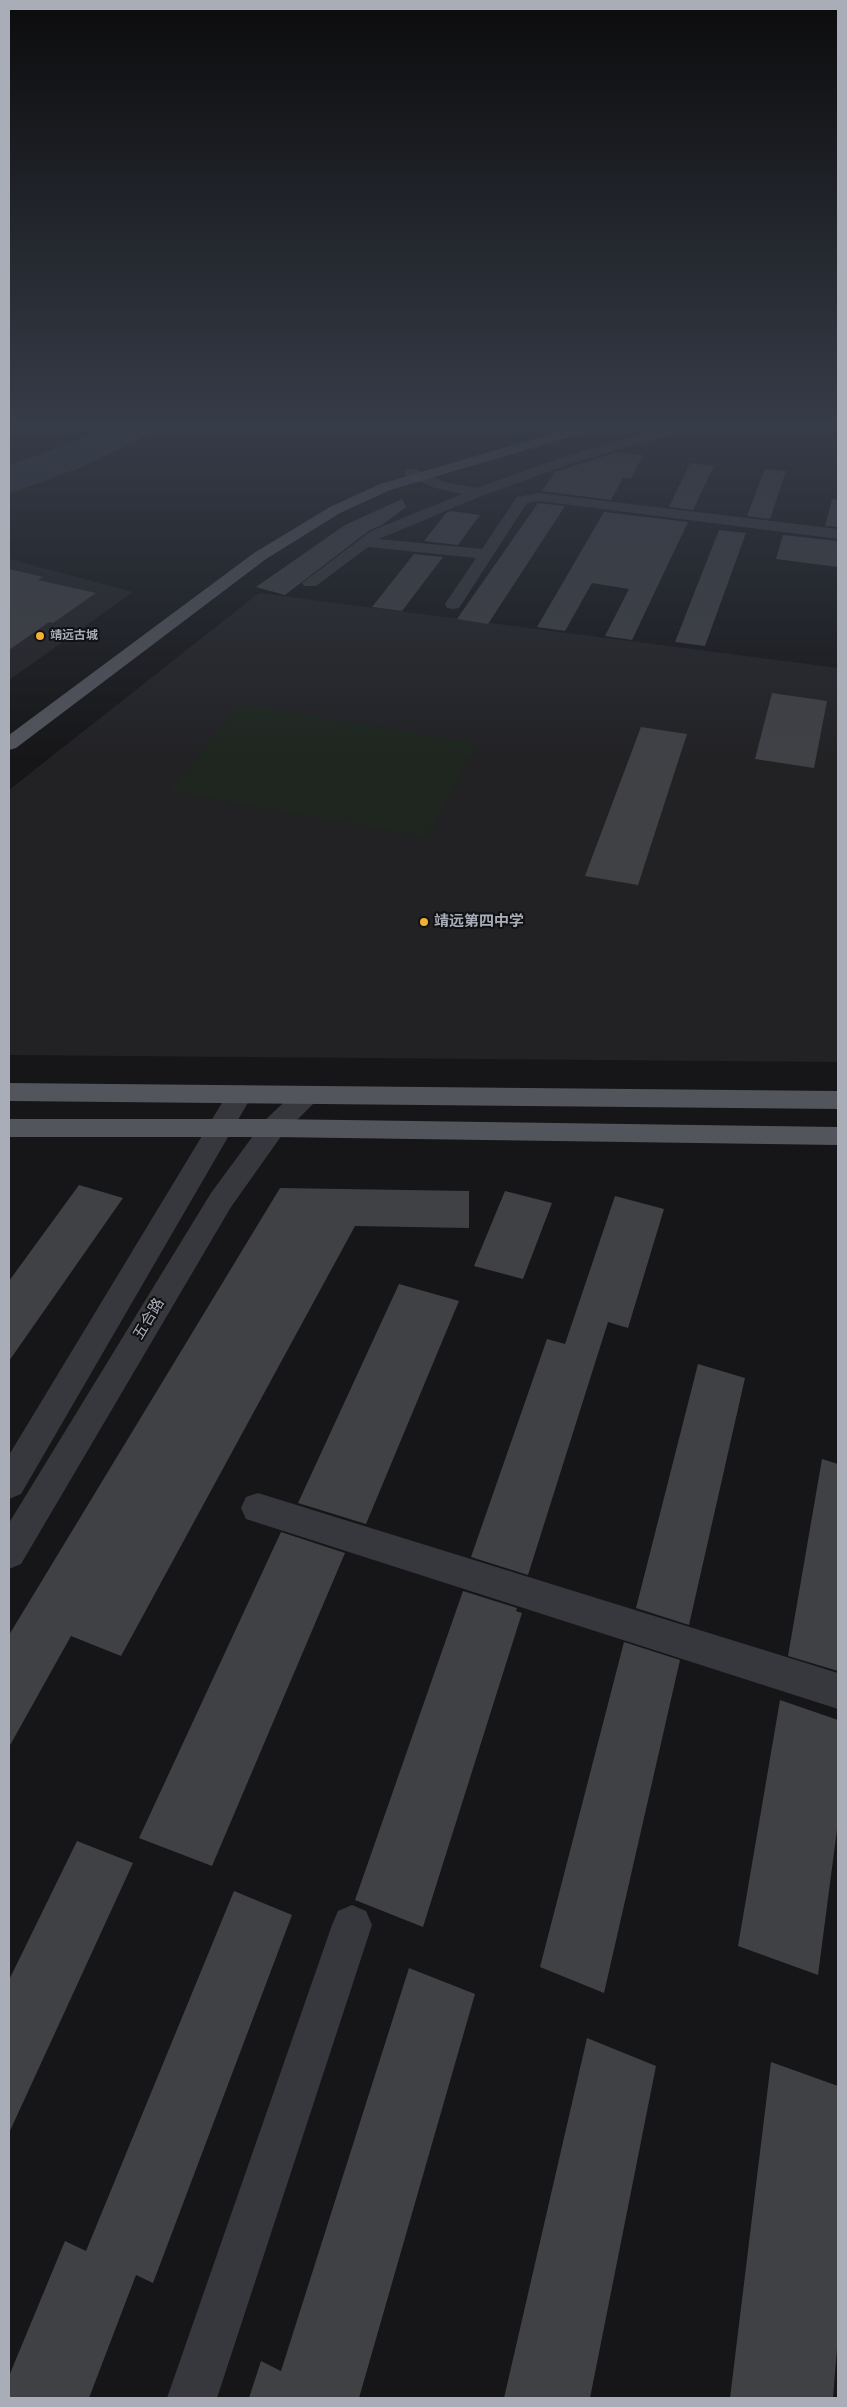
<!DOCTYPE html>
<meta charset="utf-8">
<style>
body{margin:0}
#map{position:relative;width:847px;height:2407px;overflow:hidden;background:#161618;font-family:Arial,sans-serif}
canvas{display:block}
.frame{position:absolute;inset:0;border:10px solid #a8adb8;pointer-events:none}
</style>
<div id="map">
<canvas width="847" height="2407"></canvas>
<div class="frame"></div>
</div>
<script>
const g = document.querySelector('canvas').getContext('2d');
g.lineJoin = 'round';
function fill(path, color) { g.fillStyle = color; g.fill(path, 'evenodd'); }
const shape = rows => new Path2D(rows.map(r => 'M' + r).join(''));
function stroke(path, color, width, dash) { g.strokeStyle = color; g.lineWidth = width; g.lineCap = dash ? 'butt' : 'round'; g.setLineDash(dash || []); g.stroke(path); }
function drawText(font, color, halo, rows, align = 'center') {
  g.font = font + ' Arial,"Noto Sans SC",sans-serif'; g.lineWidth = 4; g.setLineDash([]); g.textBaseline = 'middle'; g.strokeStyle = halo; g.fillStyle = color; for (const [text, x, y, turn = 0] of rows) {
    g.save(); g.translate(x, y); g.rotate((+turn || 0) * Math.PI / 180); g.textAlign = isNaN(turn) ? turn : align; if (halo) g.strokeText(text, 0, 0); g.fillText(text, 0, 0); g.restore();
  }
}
fill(shape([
 [9,559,133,592,9,680],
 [259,593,838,668,838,1062,9,1055,9,790]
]), '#222225');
fill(shape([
 [240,704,478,743,426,837,169,791]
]), '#1e261f');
fill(shape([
 [108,426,172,426,145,436,85,466,9,494,9,465,63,446]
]), '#2c353c');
fill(shape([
 [617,452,643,455,631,479,623,478,611,500,542,491,555,472],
 [690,463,714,466,693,510,669,507],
 [765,469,786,471,770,519,747,516],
 [402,499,406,507,382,525,370,530,285,595,256,587,345,525],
 [832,499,838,500,838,527,825,526],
 [538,503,565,506,488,624,457,619],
 [451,511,480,515,458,545,424,541,446,513],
 [604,512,688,522,632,640,605,636,629,589,592,583,565,631,537,627],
 [719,530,746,533,705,646,675,642],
 [783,535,838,541,838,567,776,559],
 [414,554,443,557,402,611,372,607],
 [9,569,43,577,38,580,96,593,53,623,49,622,9,650],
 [772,693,827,701,814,768,755,759],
 [641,727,687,734,638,885,585,876],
 [79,1185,123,1198,9,1361,9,1281],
 [280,1188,469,1191,469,1228,355,1226,121,1656,71,1636,9,1747,9,1635],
 [505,1191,552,1203,523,1279,474,1266],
 [615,1196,664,1209,628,1328,608,1322,528,1575,471,1557,547,1339,565,1344],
 [399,1284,459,1301,366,1524,298,1503],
 [698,1364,745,1378,689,1625,636,1608],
 [822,1459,838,1464,838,1671,788,1656],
 [281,1532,345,1553,212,1866,139,1838],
 [463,1591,517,1608,516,1611,522,1613,423,1927,355,1900],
 [624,1642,680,1660,604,1993,540,1967],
 [780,1700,838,1720,838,1822,818,1975,738,1946],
 [77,1841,133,1863,9,2133,9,1980],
 [234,1891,292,1915,153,2283,136,2275,89,2398,9,2398,9,2376,65,2241,86,2251],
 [409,1968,475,1994,359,2398,249,2398,261,2361,281,2371],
 [587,2038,656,2066,590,2398,504,2398],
 [771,2062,838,2086,838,2336,833,2398,730,2398]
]), '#404145');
fill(shape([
 [669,426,682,426,684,428,682,431,570,464,479,497,379,539,482,549,517,497,539,493,838,529,838,539,539,501,527,503,459,608,453,609,447,608,445,604,476,558,368,547,316,586,304,586,302,583,371,531,462,494,435,488,406,475,404,472,406,469,416,469,444,482,477,488,560,458,669,426],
 [240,1085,249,1088,253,1094,21,1494,9,1499,9,1455,231,1088,240,1085],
 [305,1088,314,1091,318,1097,314,1103,282,1135,231,1207,21,1564,9,1569,9,1523,211,1193,264,1121,296,1091,305,1088],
 [258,1493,838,1673,838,1709,246,1519,241,1508,246,1497,258,1493],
 [352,1905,366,1911,372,1925,217,2398,167,2398,332,1925,338,1911,352,1905]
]), '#37383d');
fill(shape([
 [578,426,599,426,597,429,390,490,340,513,266,559,16,748,9,750,9,735,254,553,330,507,380,484,578,426],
 [9,1083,838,1091,838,1109,9,1101,9,1083],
 [9,1119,273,1119,838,1127,838,1145,273,1137,9,1137,9,1119]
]), '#53555c');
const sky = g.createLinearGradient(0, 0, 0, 763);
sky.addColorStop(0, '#0c0c0d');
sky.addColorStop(0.56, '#363c48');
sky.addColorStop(1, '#363c4800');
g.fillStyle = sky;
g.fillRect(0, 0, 847, 763);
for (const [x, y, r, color] of [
 [40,636,5,"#f2b134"],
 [424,922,5,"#f2b134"]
]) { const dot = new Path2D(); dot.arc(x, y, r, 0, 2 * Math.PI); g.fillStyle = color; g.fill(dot); stroke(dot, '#111113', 2); }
drawText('bold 12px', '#a8adb8', '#111113', [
 ["靖远古城",50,636]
], 'left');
drawText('bold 15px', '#a8adb8', '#111113', [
 ["靖远第四中学",434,922]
], 'left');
drawText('15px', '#a8adb8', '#111113', [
 ["五合路",149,1319,-59]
]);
</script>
